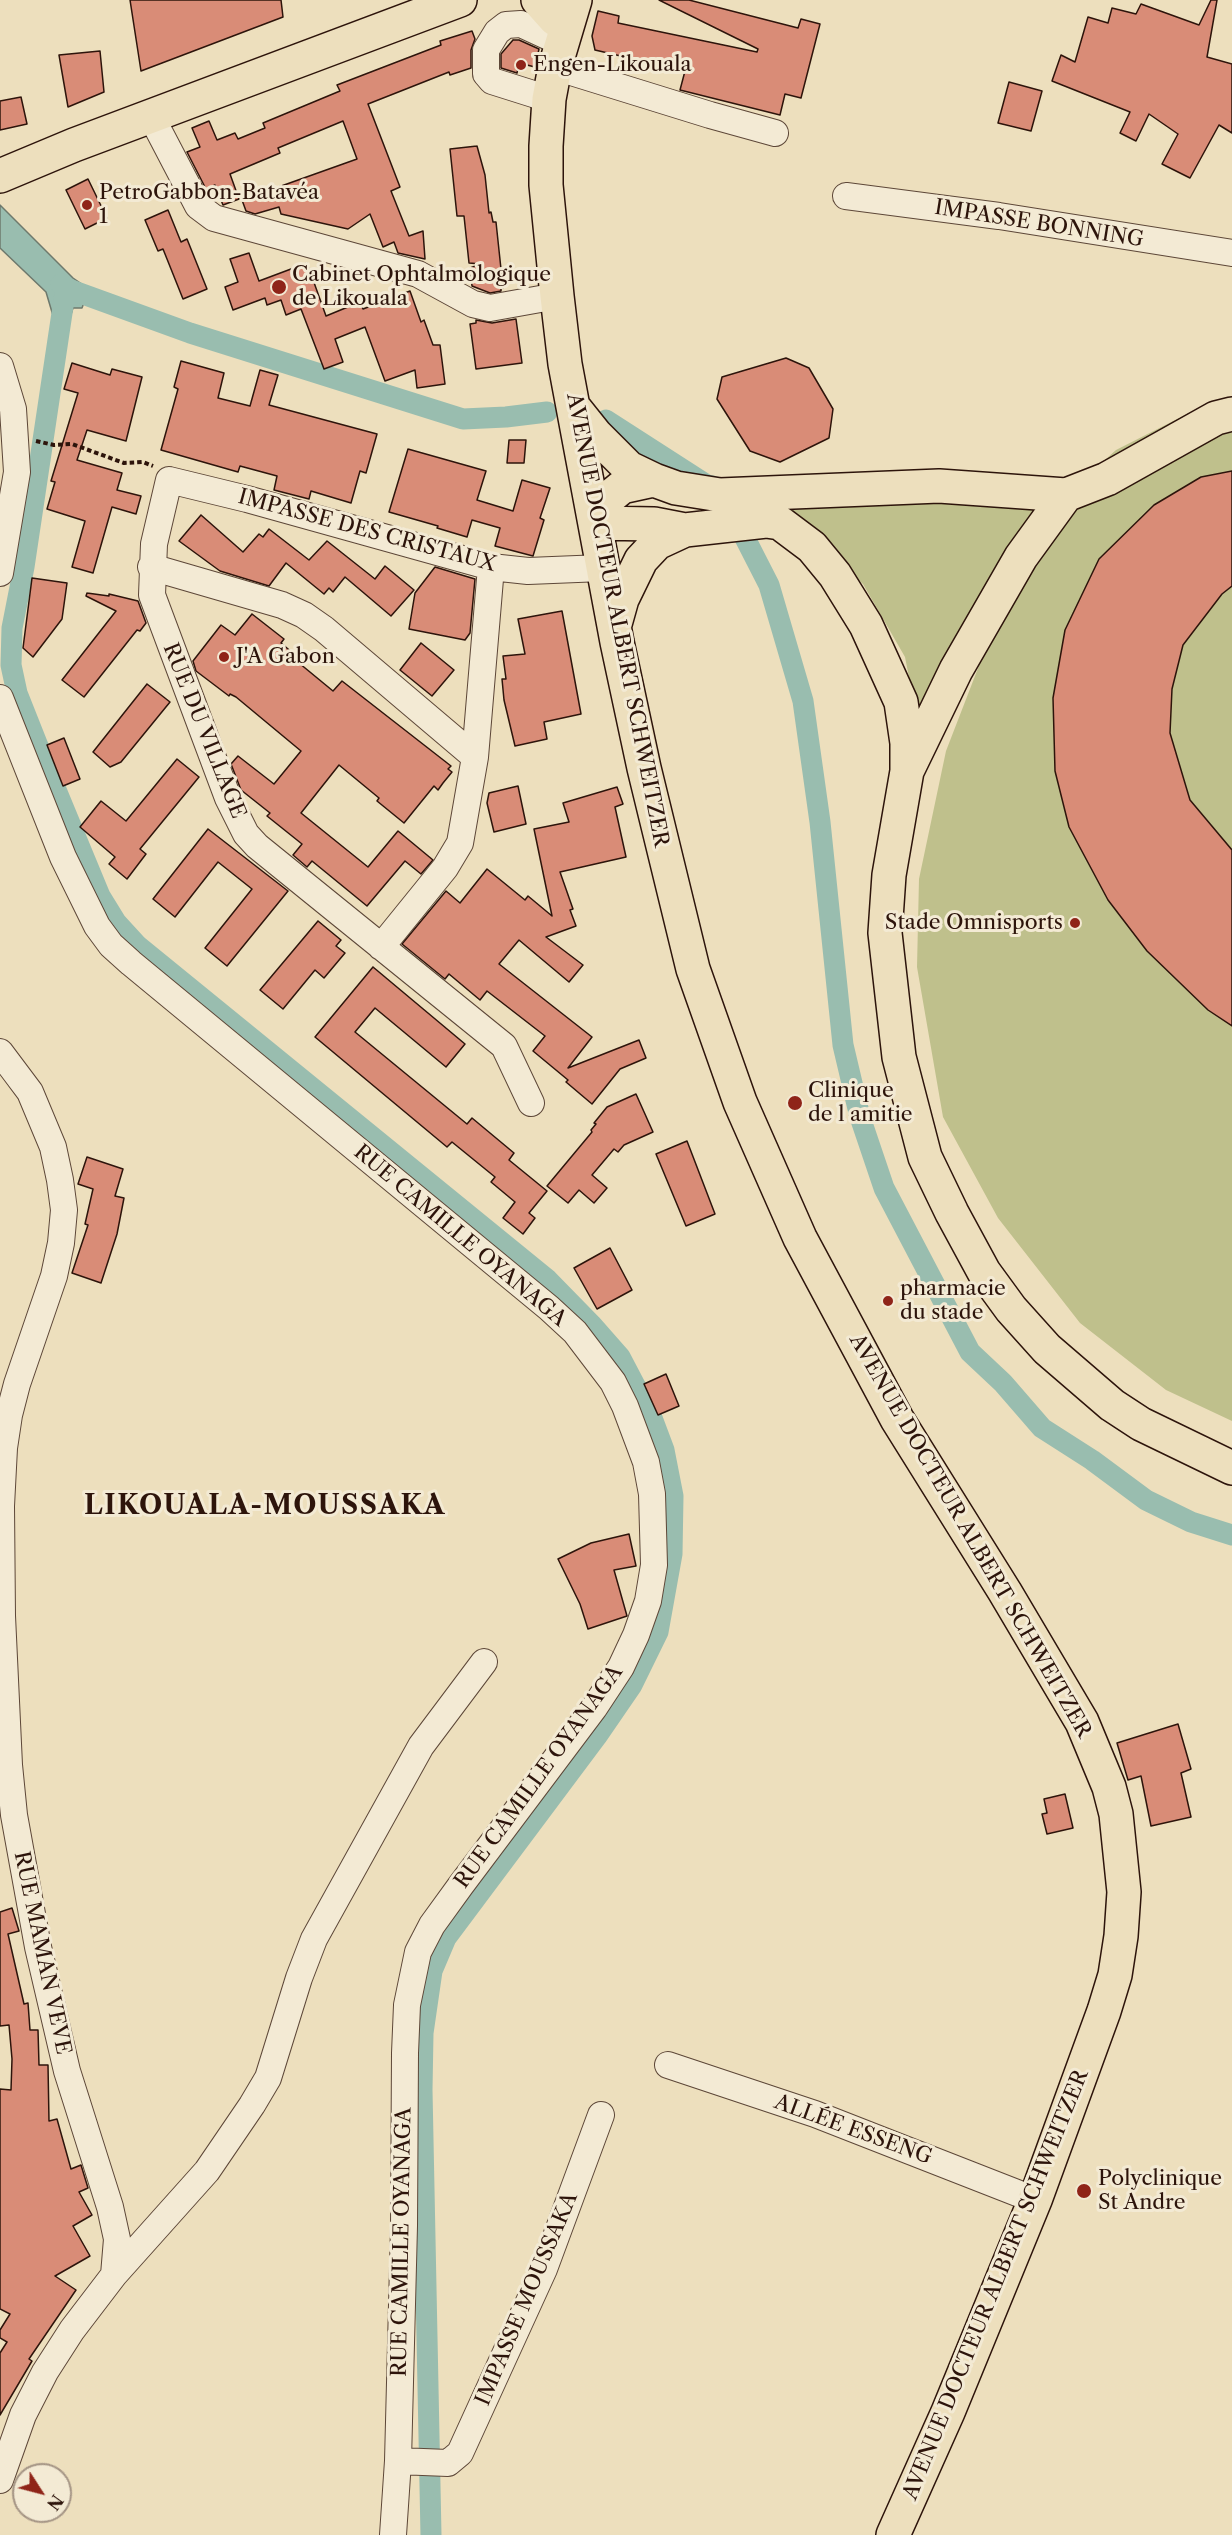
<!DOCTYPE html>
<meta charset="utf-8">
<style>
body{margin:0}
#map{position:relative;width:1232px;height:2535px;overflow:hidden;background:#eddfbd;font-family:"Libre Caslon Text",serif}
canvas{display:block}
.north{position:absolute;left:12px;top:2463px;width:60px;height:60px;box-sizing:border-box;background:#f3ead4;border:2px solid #a49484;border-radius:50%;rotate:126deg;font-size:16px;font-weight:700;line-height:24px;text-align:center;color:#2d140b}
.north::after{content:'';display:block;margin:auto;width:21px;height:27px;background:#8f2418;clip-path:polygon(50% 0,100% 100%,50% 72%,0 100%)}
</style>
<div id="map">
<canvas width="1232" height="2535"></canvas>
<div class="north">N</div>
</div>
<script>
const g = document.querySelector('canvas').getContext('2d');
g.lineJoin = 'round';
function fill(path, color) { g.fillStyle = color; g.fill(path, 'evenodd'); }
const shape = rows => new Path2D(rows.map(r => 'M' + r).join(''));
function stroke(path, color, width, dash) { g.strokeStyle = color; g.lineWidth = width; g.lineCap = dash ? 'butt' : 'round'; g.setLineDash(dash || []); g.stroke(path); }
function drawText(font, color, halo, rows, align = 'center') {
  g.font = font + ' "Libre Caslon Text",serif'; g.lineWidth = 6; g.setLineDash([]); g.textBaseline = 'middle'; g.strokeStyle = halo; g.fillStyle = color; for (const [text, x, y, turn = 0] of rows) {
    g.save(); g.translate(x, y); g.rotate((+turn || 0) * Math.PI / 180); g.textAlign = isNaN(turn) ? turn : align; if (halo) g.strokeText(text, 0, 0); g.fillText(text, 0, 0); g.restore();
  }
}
fill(shape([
 [1232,396,1232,1421,1166,1390,1080,1323,998,1218,943,1117,917,967,919,879,946,751,1021,557,1066,495,1116,450,1193,411],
 [934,497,1044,507,919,728,905,657,863,584,780,509]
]), '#bfc08c');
const water = shape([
 [0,205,73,278,89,289,82,308,73,308,69,321,54,319,46,292,0,248,0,205]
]);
fill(water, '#99bdaf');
stroke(water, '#6e796d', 1.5);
stroke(shape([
 [61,284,66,288,190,333,463,419,506,417,547,412],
 [65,293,24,567,12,628,11,665,17,693,40,751,100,896,116,922,138,946,548,1280,591,1324,620,1357,652,1418,664,1450,673,1496,672,1554,658,1632,632,1685,597,1736,446,1938,432,1971,423,2033,422,2090,431,2535],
 [606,420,707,485,713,486],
 [745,538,769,585,803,701,820,822,843,1045,860,1117,884,1188,970,1352,1003,1383,1042,1428,1092,1460,1146,1500,1191,1522,1232,1535]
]), '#99bdaf', 21);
const building = shape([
 [130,0,281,0,283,17,141,71,130,0],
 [659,0,689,0,798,28,801,19,820,24,801,98,785,94,780,115,680,90,685,71,595,50,592,36,598,11,619,16,618,23,757,52,758,49,659,0],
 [1211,0,1217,0,1207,57,1232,64,1232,133,1219,125,1190,178,1162,164,1178,134,1149,114,1136,141,1120,133,1130,112,1052,81,1061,55,1075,62,1088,17,1108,23,1112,8,1136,14,1141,4,1199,25,1211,0],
 [472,31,475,39,471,50,471,68,450,75,449,72,368,104,400,187,391,191,409,236,423,231,425,259,398,253,394,242,383,247,370,214,348,229,281,214,279,207,255,214,246,211,242,200,357,159,343,121,278,148,280,153,230,174,239,199,223,205,215,185,206,189,187,152,200,147,192,128,209,121,217,140,235,133,238,139,265,128,263,123,340,91,337,85,441,45,440,41,472,31],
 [513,40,519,40,539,49,535,67,519,63,517,73,501,68,501,54,513,40],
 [100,51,104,92,68,107,59,55,100,51],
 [1009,82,1042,91,1031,131,998,123,1009,82],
 [21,97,27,124,0,130,0,101,21,97],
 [477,146,485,175,489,213,491,212,493,222,496,222,503,288,501,288,501,291,490,293,472,286,470,268,481,264,469,263,464,216,457,216,450,149,477,146],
 [88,179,107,218,85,229,66,190,88,179],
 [168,210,181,242,187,239,207,289,183,299,163,249,158,251,145,220,168,210],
 [249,253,259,281,307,263,326,316,360,302,363,309,410,291,421,322,424,320,433,345,440,345,445,384,417,388,415,370,385,381,365,327,335,339,343,362,324,369,301,309,286,315,281,300,267,305,265,298,233,310,225,287,238,282,230,259,249,253],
 [516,319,522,363,476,369,470,324,476,323,476,320,492,323,516,319],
 [786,358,809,368,833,409,829,438,780,462,750,451,717,399,722,377,786,358],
 [181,361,224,373,218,398,250,406,260,370,278,375,269,405,377,434,366,473,360,471,351,503,311,491,309,499,274,490,277,476,240,466,238,472,161,450,178,389,174,387,181,361],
 [72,363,110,375,112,369,142,377,126,441,87,430,77,460,122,473,117,490,141,496,136,514,112,507,93,573,72,567,85,521,47,509,55,482,51,481,78,393,64,389,72,363],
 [509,440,526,440,524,463,507,463,509,440],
 [408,449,486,471,477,500,513,511,522,480,550,488,540,518,544,520,533,556,495,546,500,528,472,520,467,537,437,528,438,526,389,512,408,449],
 [1232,471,1232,586,1222,594,1183,645,1172,689,1170,733,1190,800,1232,850,1232,1026,1208,1010,1147,951,1108,900,1069,827,1055,771,1053,698,1065,630,1099,559,1154,505,1201,477,1232,471],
 [201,515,243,552,259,534,263,537,269,529,309,560,327,541,375,579,385,566,414,590,391,616,345,577,333,592,329,588,324,594,286,563,269,586,220,571,179,541,201,515],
 [435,567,475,579,470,633,465,640,409,629,415,593,435,567],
 [32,578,67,583,62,619,33,657,23,648,32,578],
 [87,593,109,596,109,594,138,601,146,623,140,631,137,630,84,697,62,680,116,611,86,596,87,593],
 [562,611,581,714,544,722,547,739,515,746,504,700,502,679,506,679,503,656,525,654,518,619,562,611],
 [252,614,284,639,281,643,301,660,299,663,333,691,342,681,451,766,448,769,452,772,443,783,438,790,434,786,404,823,377,801,379,798,339,765,301,813,368,867,398,831,433,860,421,874,405,861,367,906,312,861,307,867,293,855,302,844,267,816,270,813,241,790,231,764,238,756,274,784,301,751,236,697,230,694,229,696,196,671,193,661,221,625,235,635,252,614],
 [421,643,454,670,432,696,400,670,421,643],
 [147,684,170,702,121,762,110,767,93,752,147,684],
 [64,738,80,779,63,786,47,745,64,738],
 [177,759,199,777,140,849,146,854,127,879,109,864,115,857,80,827,101,801,126,821,177,759],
 [518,786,526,824,494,832,487,803,489,793,518,786],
 [617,787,623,804,615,807,626,857,560,872,573,909,570,910,576,926,546,937,583,965,569,982,519,940,499,964,592,1037,568,1068,639,1040,646,1058,620,1069,592,1104,566,1082,568,1080,533,1051,545,1036,487,991,480,1000,449,974,445,979,402,944,446,891,460,903,487,869,525,900,528,896,552,916,534,829,569,822,563,803,617,787],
 [208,829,288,891,227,966,205,948,252,889,218,862,175,917,153,899,208,829],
 [318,921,341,940,336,946,345,953,324,978,315,970,283,1009,260,990,318,921],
 [373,967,465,1044,446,1067,375,1008,355,1032,467,1124,472,1118,514,1153,509,1160,547,1191,529,1213,535,1218,523,1234,503,1218,515,1202,491,1182,495,1177,452,1142,447,1147,315,1037,373,967],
 [636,1094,653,1132,624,1145,618,1152,614,1149,592,1175,607,1188,594,1203,579,1190,568,1203,547,1186,592,1132,591,1130,596,1124,594,1123,607,1107,636,1094],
 [687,1141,715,1214,686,1226,656,1154,687,1141],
 [87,1157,123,1169,115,1196,124,1198,117,1234,101,1283,72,1273,88,1225,85,1224,93,1189,78,1184,87,1157],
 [610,1248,632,1290,597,1309,574,1268,610,1248],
 [666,1374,679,1406,658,1415,644,1384,666,1374],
 [629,1534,636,1566,614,1570,627,1616,588,1629,580,1604,558,1559,591,1543,629,1534],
 [1178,1724,1191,1769,1181,1773,1191,1817,1151,1826,1141,1776,1128,1780,1117,1743,1178,1724],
 [1065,1794,1073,1828,1047,1834,1042,1814,1047,1813,1044,1799,1065,1794],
 [12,1908,19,1931,8,1934,24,2004,28,2003,30,2030,38,2030,39,2065,48,2065,49,2121,57,2119,71,2169,81,2165,88,2188,79,2192,92,2215,73,2226,90,2256,55,2276,76,2290,29,2359,32,2361,0,2415,0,2353,7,2342,0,2338,0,2330,10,2314,0,2309,0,2089,11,2090,12,2059,9,2025,0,2026,0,1912,12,1908]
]);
fill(building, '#d98c77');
stroke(building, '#2d140b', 1.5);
const minor = shape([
 [555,67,710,115,775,133],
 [549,99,492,81,486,74,486,50,497,32,506,25,521,24,562,43],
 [151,116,198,206,214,218,418,274,473,304,490,308,557,296],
 [846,196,999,216,1232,253],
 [0,366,13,409,17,472,0,573],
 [151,567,282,605,304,615,324,629,475,757],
 [0,698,63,857,97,926,111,945,131,963,549,1308,575,1332,613,1382,625,1406,646,1462,652,1494,654,1565,648,1601,636,1635,621,1667,594,1708,461,1885,432,1925,418,1952,407,2005,405,2053,404,2226,398,2461,393,2535],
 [381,947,445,868,460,843,475,757,491,567],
 [0,1052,30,1092,53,1147,60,1180,64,1210,61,1243,54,1276,17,1384,9,1415,4,1448,1,1506,2,1616,9,1765,14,1815,38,1947,67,2071,110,2207,117,2239,114,2275,72,2330,45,2372,23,2415,0,2480],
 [531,1103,504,1046,257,846,246,834,228,798,152,595,154,544,169,480,247,499,491,567,528,571,602,568],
 [668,2065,815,2114,1035,2200],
 [114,2275,207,2171,252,2105,268,2078,299,1978,314,1939,421,1746,484,1662],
 [398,2461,448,2463,460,2453,544,2269,601,2115]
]);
const major = shape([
 [538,0,555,19,567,26],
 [575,0,555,67,549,99,546,146,546,185,557,296,565,364,617,642,644,768,693,969,740,1102,800,1238,897,1419,1005,1592,1082,1722,1109,1787,1116,1814,1124,1892,1121,1936,1115,1975,1104,2011,1035,2200,948,2412,893,2535],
 [0,176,74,145,460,0],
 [576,410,596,435,629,468,654,480],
 [720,495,939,486,1066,495],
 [594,510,622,487,654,480,676,488,720,495,739,505],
 [596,523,654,524,685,530,766,521,780,523,812,547,835,575,866,625,901,702,907,743,907,771,889,875,885,933,899,1057,925,1157,952,1213,984,1272,1011,1309,1047,1349,1112,1405,1141,1424,1232,1468],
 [615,624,622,599,641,560,657,543,685,530],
 [908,769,956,670,1021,557,1066,495,1107,479,1216,418,1232,414]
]);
stroke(minor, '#5d4738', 28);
stroke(major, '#2d140b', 36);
stroke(shape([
 [36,441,54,445,72,444,124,463,143,462,153,466]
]), '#2d140b', 4, [4.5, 3]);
stroke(minor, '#f3ead4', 26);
stroke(major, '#eddfbd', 33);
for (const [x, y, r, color] of [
 [521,65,6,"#8f2418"],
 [87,205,6,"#8f2418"],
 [279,287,8,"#8f2418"],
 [224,657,6,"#8f2418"],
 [1075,923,6,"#8f2418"],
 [795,1103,8,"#8f2418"],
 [888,1301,6,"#8f2418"],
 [1084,2191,8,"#8f2418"]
]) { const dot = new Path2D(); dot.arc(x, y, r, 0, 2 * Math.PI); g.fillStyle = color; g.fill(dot); stroke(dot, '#f3ead4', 2); }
drawText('21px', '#2d140b', '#f3ead4', [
 ["Engen-Likouala",533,65],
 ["PetroGabbon-Batavéa",99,193],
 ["1",99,217],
 ["Cabinet Ophtalmologique",292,275],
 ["de Likouala",292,299],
 ["J'A Gabon",236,657],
 ["Stade Omnisports",1063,923,"right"],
 ["Clinique",808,1091],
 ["de l amitie",808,1115],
 ["pharmacie",900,1289],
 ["du stade",900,1313],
 ["Polyclinique",1098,2179],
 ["St Andre",1098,2203]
], 'left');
drawText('21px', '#2d140b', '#f3ead4', [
 ["IMPASSE BONNING",1039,224,9],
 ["IMPASSE DES CRISTAUX",367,531,15],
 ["AVENUE DOCTEUR ALBERT SCHWEITZER",617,620,79],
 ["RUE DU VILLAGE",204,731,68],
 ["RUE CAMILLE OYANAGA",460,1236,40],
 ["AVENUE DOCTEUR ALBERT SCHWEITZER",970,1536,60],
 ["RUE CAMILLE OYANAGA",539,1777,-54],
 ["RUE MAMAN VEVE",42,1953,78],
 ["ALLÉE ESSENG",853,2130,20],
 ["RUE CAMILLE OYANAGA",402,2242,-89],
 ["AVENUE DOCTEUR ALBERT SCHWEITZER",996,2285,-68],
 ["IMPASSE MOUSSAKA",527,2299,-67]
]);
g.letterSpacing = '1.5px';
drawText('bold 27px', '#2d140b', '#f3ead4', [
 ["LIKOUALA-MOUSSAKA",265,1506]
]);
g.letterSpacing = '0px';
</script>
